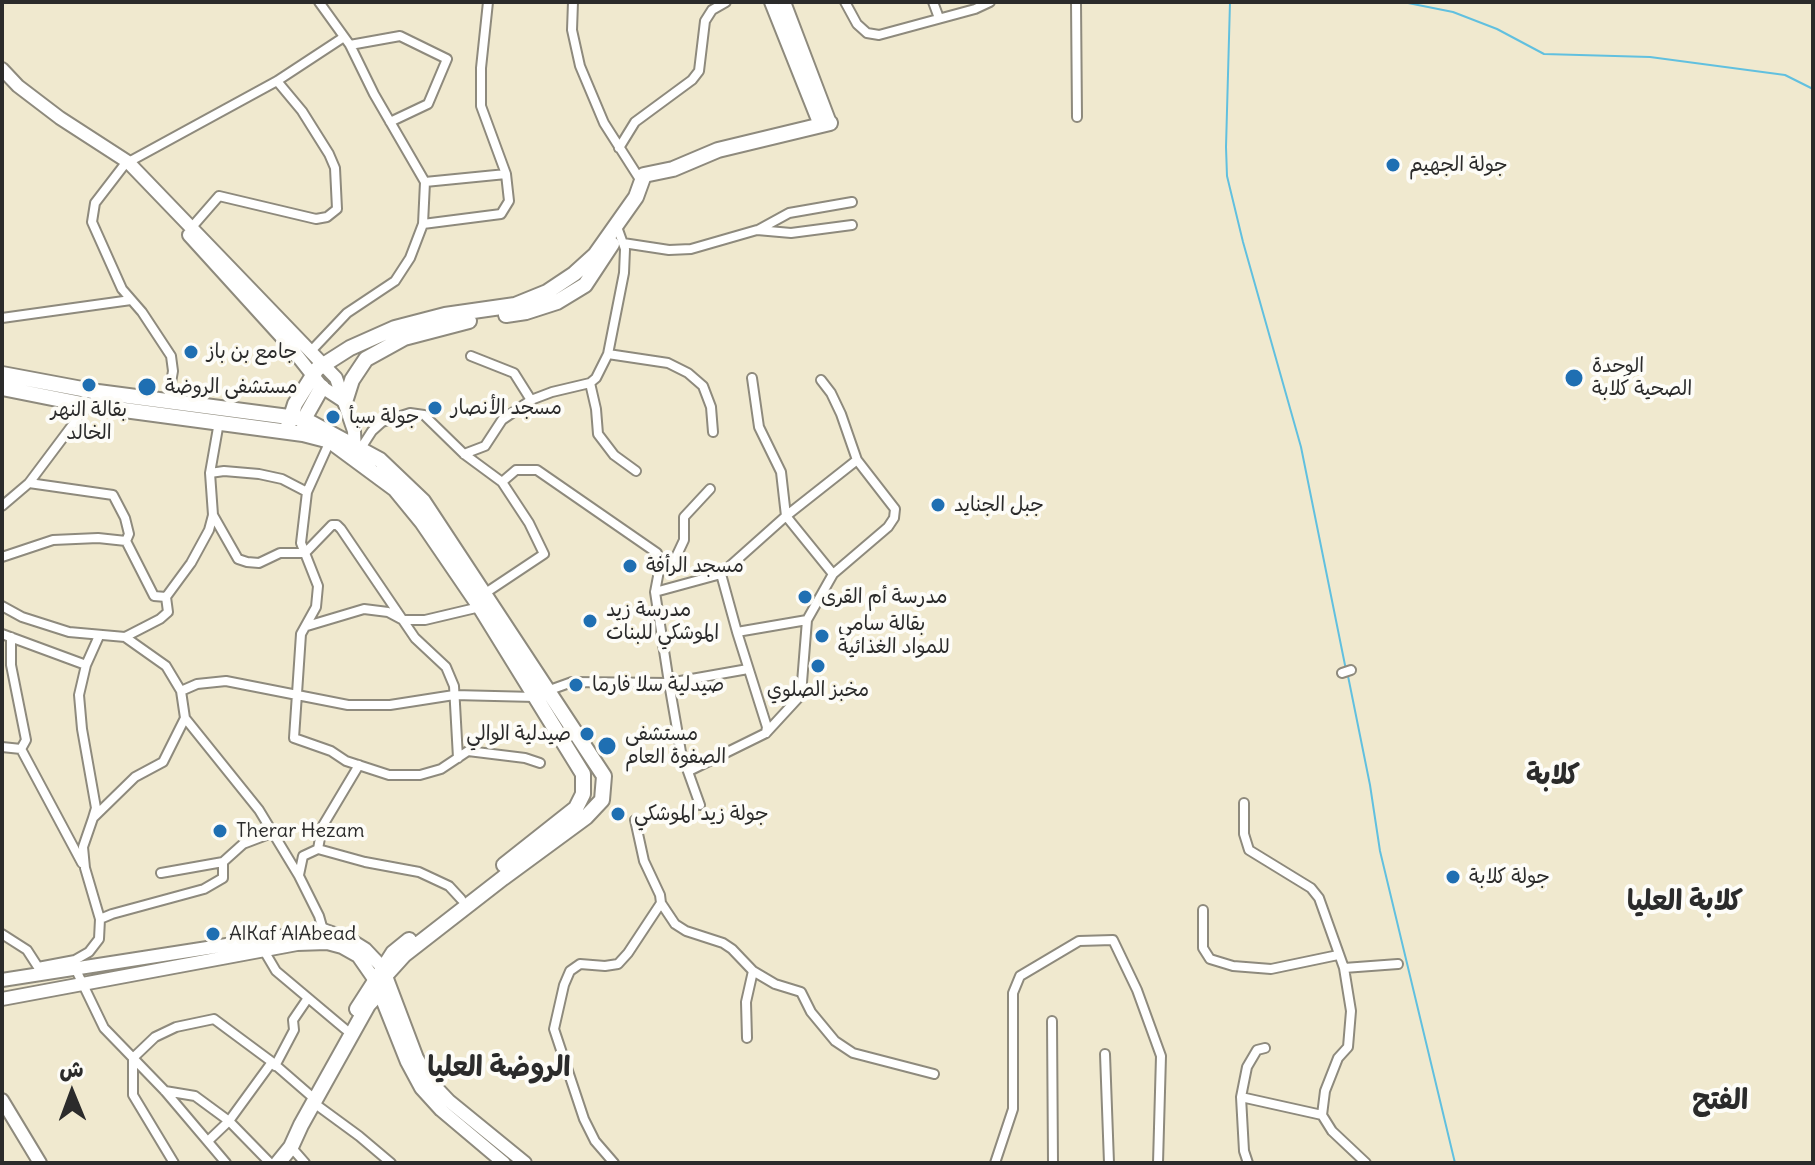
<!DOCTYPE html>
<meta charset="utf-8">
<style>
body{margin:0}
#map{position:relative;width:1815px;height:1165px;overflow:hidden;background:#f0e9cf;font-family:Delius,"Playpen Sans Arabic",sans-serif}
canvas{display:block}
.frame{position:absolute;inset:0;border:4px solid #2b2b2b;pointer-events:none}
.north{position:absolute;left:32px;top:1053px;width:80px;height:80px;-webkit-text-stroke:6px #fdfcf7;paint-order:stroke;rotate:359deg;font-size:22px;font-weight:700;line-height:32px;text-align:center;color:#2b2b2b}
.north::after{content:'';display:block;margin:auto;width:28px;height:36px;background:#2b2b2b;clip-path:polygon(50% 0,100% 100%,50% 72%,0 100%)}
</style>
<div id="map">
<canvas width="1815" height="1165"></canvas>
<div class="frame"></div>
<div class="north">ش</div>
</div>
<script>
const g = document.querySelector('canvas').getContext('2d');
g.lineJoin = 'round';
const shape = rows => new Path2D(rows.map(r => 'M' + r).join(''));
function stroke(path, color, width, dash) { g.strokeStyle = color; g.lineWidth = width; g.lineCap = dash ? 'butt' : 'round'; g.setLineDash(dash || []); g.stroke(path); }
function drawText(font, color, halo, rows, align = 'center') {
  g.font = font + ' Delius,"Playpen Sans Arabic",sans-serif'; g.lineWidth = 8; g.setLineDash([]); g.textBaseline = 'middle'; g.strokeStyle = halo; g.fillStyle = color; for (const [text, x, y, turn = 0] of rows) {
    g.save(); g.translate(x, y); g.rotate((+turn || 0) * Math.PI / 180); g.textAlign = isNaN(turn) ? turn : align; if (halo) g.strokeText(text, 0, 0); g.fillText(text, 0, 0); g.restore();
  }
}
stroke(shape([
 [1230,2,1226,147,1227,176,1243,242,1301,447,1346,670],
 [1403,2,1453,12,1497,29,1544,54,1650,57,1785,75,1813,89],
 [1348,676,1370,785,1380,851,1455,1163]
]), '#61c0df', 2);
const street = shape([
 [573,2,572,30,580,66,604,123,641,181],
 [845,2,857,24,867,33,879,35,975,9,990,2],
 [933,2,939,18],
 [1076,2,1077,117],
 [350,45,400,36,447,59,428,104,390,122],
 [619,148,635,122,692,80,699,71,705,21,712,10,726,2],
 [425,182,506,174],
 [423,224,501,214,509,201,506,174,481,106,481,68,488,2],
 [192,227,219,196,316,219,327,217,337,209,335,168,329,154,302,111,277,81],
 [758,230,789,213,852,202],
 [623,243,669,250,691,249,757,230,791,233,852,225],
 [2,318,131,300],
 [311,351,347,313,395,281,410,258,423,224,425,182,374,94,350,45,319,2],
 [608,354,668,363,688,373,703,386,711,407,713,432],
 [471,356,514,373,531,400],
 [752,378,759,427,781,472,786,516,833,574],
 [590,383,596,409,598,434,614,455,636,471],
 [168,400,173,371,171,356,142,312,122,289,92,222,95,203,125,164,277,81,344,37],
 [330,441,307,492,301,543,318,586,316,607,301,634,294,738,331,751,346,761,389,775,420,775,441,769,468,751,525,758,540,763],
 [361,448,372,431,382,422,410,413,424,415,464,454,502,482,529,523,544,554,484,594],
 [464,454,485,446,502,420,531,400,552,392,590,383,596,378,608,354,624,273,625,249,616,224],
 [210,473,224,471,259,474,282,479,307,492],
 [502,482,516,470,537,470,657,553,659,571,655,592,669,683,681,752,700,805],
 [29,483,113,495,125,518,129,534,126,541,154,596,166,597],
 [2,506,29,483,89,403],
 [213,515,238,559,247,562,259,563,280,553,305,553,332,525,337,525,341,529,415,638,446,667,454,686,458,758],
 [2,557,53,540,98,538,126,541],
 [659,571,676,557,684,540,684,517,710,489],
 [721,574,737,632,767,727,766,733],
 [655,592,721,574,786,516,857,460],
 [2,606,22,617,69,632,125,637,166,666,181,691,185,718,259,810,299,876,319,916,323,930],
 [307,626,364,609,388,612,403,620,425,620,480,607],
 [737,632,807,620],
 [2,634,86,665],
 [11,637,11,665,26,740,21,749],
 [125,637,160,619,168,612,166,597,191,563,209,530,213,515,210,473,219,422],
 [1342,673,1351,670],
 [181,691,197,684,226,681,348,705,390,705,454,695,535,697],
 [547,691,572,682,669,683,748,669],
 [2,747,21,749,82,863],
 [689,771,766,733,801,695,807,620,833,574,888,527,894,518,895,509,857,460,841,414,831,393,821,380],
 [1244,803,1244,834,1249,850,1311,888,1319,898,1344,968,1351,1011,1348,1047,1338,1058,1325,1091,1322,1115,1332,1131,1366,1163],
 [93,818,96,808,82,729,79,695,86,665,99,636],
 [318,849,365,862,419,872,449,886,461,899],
 [161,873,223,862],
 [299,875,303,856,318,849,322,827,359,765],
 [661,903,675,924,686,931,723,943,732,949,753,971,746,1002,747,1038],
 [1203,910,1203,948,1210,959,1233,966,1271,969,1338,955],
 [100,919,112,914,204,889,223,878,223,862,243,844,272,833],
 [2,934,27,950,38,967,75,960,89,952,99,939,100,919,85,868,83,847,93,818,135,777,163,762,185,718],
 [263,949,276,971,345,1029],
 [1344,968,1398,964],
 [76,970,104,1028,165,1091,226,1163],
 [753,971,775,984,801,992,811,1012,835,1041,853,1053,934,1074],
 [1052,1021,1053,1163],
 [1105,1054,1109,1163],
 [275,1066,294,1030,293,1020,308,998],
 [165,1091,195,1096,229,1121,270,1163],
 [1241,1097,1322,1115],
 [314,1103,359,1136,391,1163],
 [208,1141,229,1121,272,1062],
 [291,1147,305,1163],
 [174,1163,133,1095,133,1058,155,1037,176,1027,214,1019,272,1062,310,1095],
 [614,1163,595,1141,584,1119,554,1029,564,985,570,971,580,964,605,966,618,964,628,953,661,903,660,895,644,861,635,820],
 [995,1163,1013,1109,1013,993,1020,976,1079,941,1113,940,1137,990,1161,1056,1158,1163],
 [1248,1163,1244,1151,1241,1097,1247,1067,1257,1050,1265,1048]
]);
const secondary = shape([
 [771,2,820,125],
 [784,2,830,123],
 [2,69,18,86,60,118,128,162,336,378,354,431,355,454],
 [189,235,288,344,322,387,345,402],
 [2,980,323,930,349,939,365,949,383,968,417,1058,430,1081,449,1101,525,1163],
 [2,999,297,944,327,943,342,947,358,956,374,979,407,1062,421,1088,441,1110,504,1163],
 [2,1100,40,1163]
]);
const primary = shape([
 [506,315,526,312,557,302,585,285,612,244],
 [2,374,98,392,304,419,380,460,423,501,604,776,602,800,586,817,503,878,404,955,385,976,380,992,368,1005,301,1125,291,1147,278,1163],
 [2,388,87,405,303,434,330,441,395,489,422,522,480,607,583,774,583,794,576,808,504,865],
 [345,402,352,380,366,359,404,338,469,321],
 [304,425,304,419,322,387],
 [288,426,295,404,317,369,350,348,395,328,445,315,515,305,547,292,574,274,595,255,636,197,644,175,673,169,718,150,830,123],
 [357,1009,393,953,409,940]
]);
stroke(street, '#8e8a7d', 12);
stroke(secondary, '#8e8a7d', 16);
stroke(primary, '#8e8a7d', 18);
stroke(street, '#fff', 8);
stroke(secondary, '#fff', 12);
stroke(primary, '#fff', 14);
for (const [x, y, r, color] of [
 [1393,165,8,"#1f6fb2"],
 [191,352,8,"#1f6fb2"],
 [1574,378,10,"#1f6fb2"],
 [89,385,8,"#1f6fb2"],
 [147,387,10,"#1f6fb2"],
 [435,408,8,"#1f6fb2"],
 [333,417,8,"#1f6fb2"],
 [938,505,8,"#1f6fb2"],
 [630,566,8,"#1f6fb2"],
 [805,597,8,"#1f6fb2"],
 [590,621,8,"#1f6fb2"],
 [822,636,8,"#1f6fb2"],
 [818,666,8,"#1f6fb2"],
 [576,685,8,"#1f6fb2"],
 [587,734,8,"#1f6fb2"],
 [607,746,10,"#1f6fb2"],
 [618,814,8,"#1f6fb2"],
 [220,831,8,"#1f6fb2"],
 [1453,877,8,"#1f6fb2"],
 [213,934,8,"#1f6fb2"]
]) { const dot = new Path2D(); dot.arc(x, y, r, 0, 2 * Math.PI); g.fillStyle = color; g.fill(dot); stroke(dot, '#fdfcf7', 3); }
drawText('20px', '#2b2b2b', '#fdfcf7', [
 ["جولة الجهيم",1409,165],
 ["جامع بن باز",207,352],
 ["الوحدة",1592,366],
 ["الصحية كلابة",1592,389],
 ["مستشفى الروضة",165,387],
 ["مسجد الأنصار",451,408],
 ["بقالة النهر",89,410,"center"],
 ["الخالد",89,433,"center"],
 ["جولة سبأ",349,417],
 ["جبل الجنايد",954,505],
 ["مسجد الرأفة",646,566],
 ["مدرسة أم القرى",821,597],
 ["مدرسة زيد",606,610],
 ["الموشكي للبنات",606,633],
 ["بقالة سامي",838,624],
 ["للمواد الغذائية",838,647],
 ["صيدلية سلا فارما",592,685],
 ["مخبز الصلوي",818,690,"center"],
 ["صيدلية الوالي",571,734,"right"],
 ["مستشفى",625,734],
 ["الصفوة العام",625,757],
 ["جولة زيد الموشكي",634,814],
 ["Therar Hezam",236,831],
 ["جولة كلابة",1469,877],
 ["AlKaf AlAbead",229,934]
], 'left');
drawText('bold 28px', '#2b2b2b', '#fdfcf7', [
 ["كلابة",1553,776],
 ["كلابة العليا",1685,902],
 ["الروضة العليا",499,1068],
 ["الفتح",1720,1101]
]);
</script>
